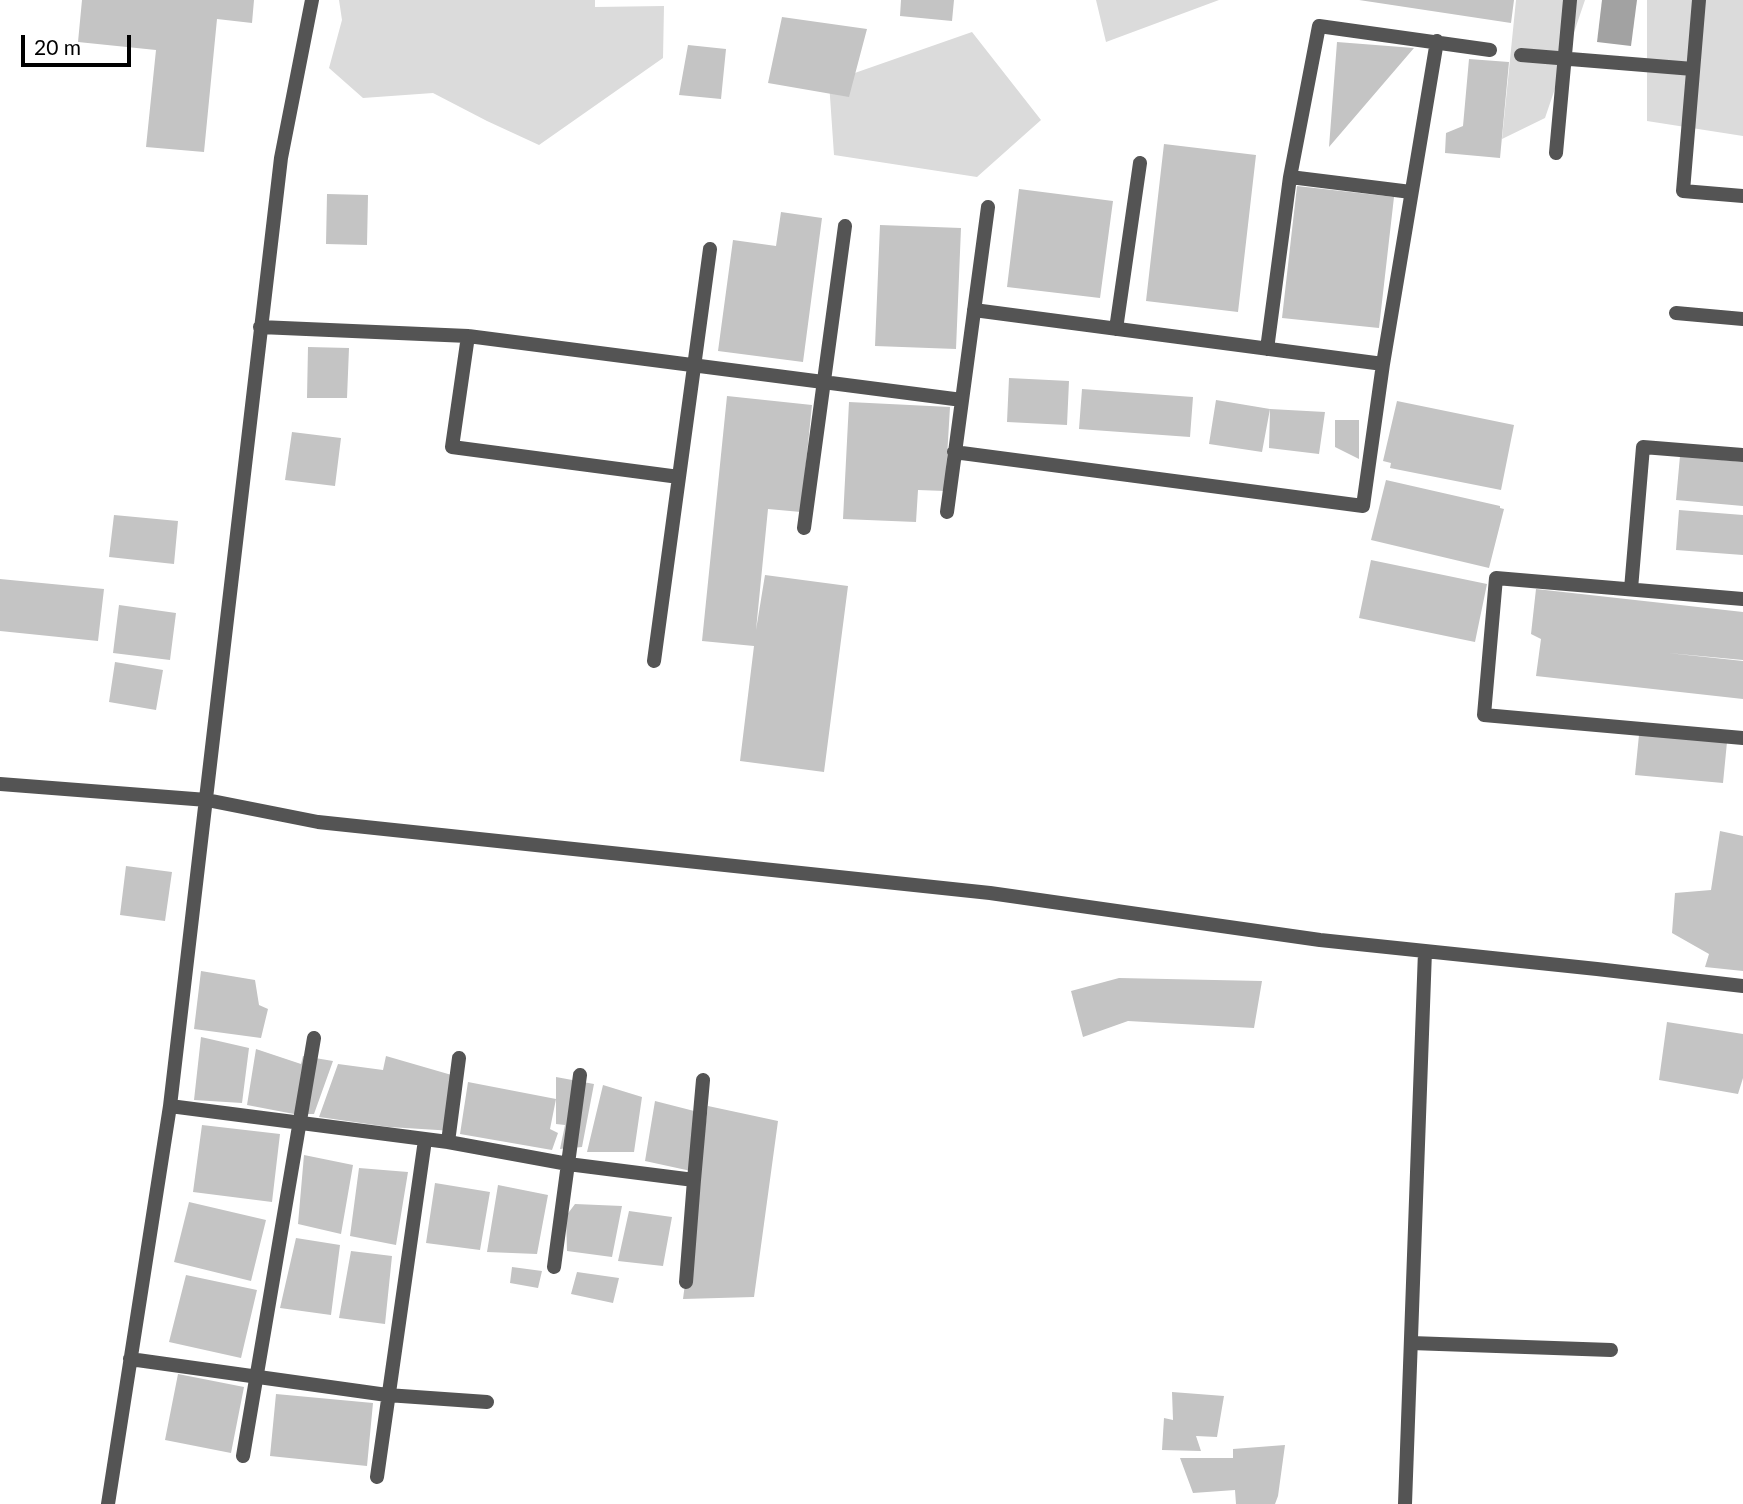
<!DOCTYPE html>
<style>
body{margin:0}
#map{position:relative;width:1743px;height:1504px;overflow:hidden;background:#fff;font-family:Lato,sans-serif}
canvas{display:block}
.scale{position:absolute;left:21px;top:35px;width:110px;height:32px;box-sizing:border-box;border:4px solid #000;border-top:0;padding-left:9px;font-size:21px;line-height:24px;white-space:nowrap;color:#000;-webkit-text-stroke:5px #fff;paint-order:stroke}
</style>
<div id="map">
<canvas width="1743" height="1504"></canvas>
<div class="scale">20 m</div>
</div>
<script>
const g = document.querySelector('canvas').getContext('2d');
g.lineJoin = 'round';
function fill(path, color) { g.fillStyle = color; g.fill(path, 'evenodd'); }
const shape = rows => new Path2D(rows.map(r => 'M' + r).join(''));
function stroke(path, color, width, dash) { g.strokeStyle = color; g.lineWidth = width; g.lineCap = dash ? 'butt' : 'round'; g.setLineDash(dash || []); g.stroke(path); }
fill(shape([
 [339,0,595,0,595,7,664,6,663,58,539,145,487,121,433,93,363,98,329,68,342,20],
 [1096,0,1219,0,1106,42],
 [1516,0,1585,0,1545,118,1502,139],
 [1647,0,1743,0,1743,136,1647,121],
 [972,32,1041,120,977,177,834,155,829,82]
]), '#dbdbdb');
fill(shape([
 [1602,0,1637,0,1631,46,1597,42]
]), '#a2a2a2');
fill(shape([
 [82,0,254,0,252,23,217,19,204,152,146,147,156,50,78,42],
 [901,0,954,0,952,21,900,16],
 [1359,0,1514,0,1511,23],
 [782,17,867,29,849,97,768,83],
 [1337,42,1414,48,1329,147],
 [688,45,726,49,721,99,679,95],
 [1469,59,1509,62,1500,158,1445,153,1446,133,1463,126],
 [1164,144,1256,155,1238,312,1146,301],
 [1297,186,1394,197,1379,328,1282,318],
 [1019,189,1113,201,1100,298,1007,287],
 [327,194,368,195,367,245,326,244],
 [781,212,822,218,803,362,718,351,733,240,776,246],
 [880,225,961,228,956,349,875,346],
 [308,347,349,348,347,398,307,398],
 [1009,378,1069,381,1067,425,1007,422],
 [1082,389,1193,397,1190,437,1079,429],
 [727,396,812,405,801,512,768,509,756,630,765,575,848,586,824,772,740,761,754,646,702,641],
 [1216,400,1270,409,1325,412,1319,454,1269,448,1270,409,1262,452,1209,444],
 [1397,401,1514,425,1501,490,1390,468,1391,463,1383,461],
 [849,402,950,407,945,491,918,490,916,522,843,519],
 [1335,420,1359,420,1359,459,1335,447],
 [292,432,341,438,335,486,285,480],
 [1680,456,1743,462,1743,506,1676,500],
 [1386,480,1500,506,1500,508,1504,509,1489,568,1371,540],
 [1679,510,1743,515,1743,555,1676,550],
 [114,515,178,521,174,564,109,557],
 [1371,560,1487,584,1475,642,1359,618],
 [0,579,104,589,98,641,0,631],
 [1536,589,1743,612,1743,660,1668,653,1743,661,1743,699,1536,676,1541,639,1531,634],
 [119,605,176,613,170,660,113,653],
 [115,662,163,670,156,710,109,702],
 [1639,735,1727,742,1723,783,1635,775],
 [1720,831,1743,836,1743,971,1705,967,1709,954,1672,933,1675,893,1711,890],
 [126,866,172,872,165,921,120,915],
 [201,971,255,980,259,1005,268,1009,261,1038,194,1029],
 [1119,978,1262,981,1254,1028,1128,1021,1083,1037,1071,991],
 [1667,1022,1743,1034,1743,1078,1738,1094,1659,1080],
 [201,1037,249,1048,242,1103,194,1100],
 [256,1049,301,1064,303,1056,333,1061,314,1114,294,1114,247,1105],
 [386,1056,462,1078,454,1131,389,1127,319,1117,338,1064,383,1070],
 [556,1077,594,1084,582,1147,560,1149,565,1125,556,1124],
 [468,1082,556,1099,550,1129,558,1133,552,1150,460,1134],
 [603,1085,642,1097,634,1152,587,1152],
 [655,1101,702,1113,691,1171,645,1161],
 [708,1106,778,1121,754,1297,683,1299],
 [202,1125,280,1134,272,1202,193,1192],
 [304,1155,353,1165,341,1234,298,1224],
 [359,1168,408,1172,396,1245,350,1236],
 [435,1183,490,1192,480,1250,426,1243],
 [498,1185,548,1195,537,1254,487,1252],
 [189,1202,266,1220,251,1281,174,1262],
 [575,1204,622,1206,612,1257,567,1251,566,1216],
 [629,1211,672,1217,663,1266,618,1261],
 [296,1238,340,1245,331,1315,280,1308],
 [351,1251,392,1256,385,1324,339,1318],
 [512,1267,542,1271,538,1288,510,1283],
 [577,1272,619,1278,613,1303,571,1294],
 [186,1275,257,1290,241,1358,169,1342],
 [178,1374,244,1387,231,1453,165,1440],
 [1172,1392,1224,1396,1217,1437,1196,1436,1201,1451,1162,1450,1164,1418,1173,1420],
 [276,1394,373,1403,367,1466,270,1456],
 [1285,1445,1278,1496,1275,1504,1236,1504,1235,1490,1193,1493,1180,1458,1233,1458,1233,1449]
]), '#c4c4c4');
stroke(shape([
 [1699,0,1683,191,1743,196],
 [1521,55,1693,69],
 [1556,153,1570,0],
 [1290,177,1411,192],
 [974,310,1383,364],
 [1676,313,1743,319],
 [260,327,468,336,962,400],
 [1116,329,1140,163],
 [468,336,452,447,679,477],
 [1267,349,1290,177,1319,26,1490,50],
 [954,452,1363,506,1383,364,1437,41],
 [947,512,988,207],
 [804,528,845,226],
 [1631,589,1643,447,1743,455],
 [1743,599,1496,578,1484,715,1743,738],
 [654,661,710,249],
 [0,784,207,800,318,822,990,893,1320,940,1597,969,1743,986],
 [170,1106,448,1142,568,1164,694,1180,686,1282],
 [448,1142,459,1058],
 [694,1180,703,1080],
 [554,1267,580,1075],
 [1411,1343,1611,1350],
 [130,1359,387,1395,487,1402],
 [243,1456,314,1038],
 [377,1477,425,1140],
 [108,1504,170,1106,281,158,312,0],
 [1405,1504,1425,951]
]), '#545454', 14);
</script>
